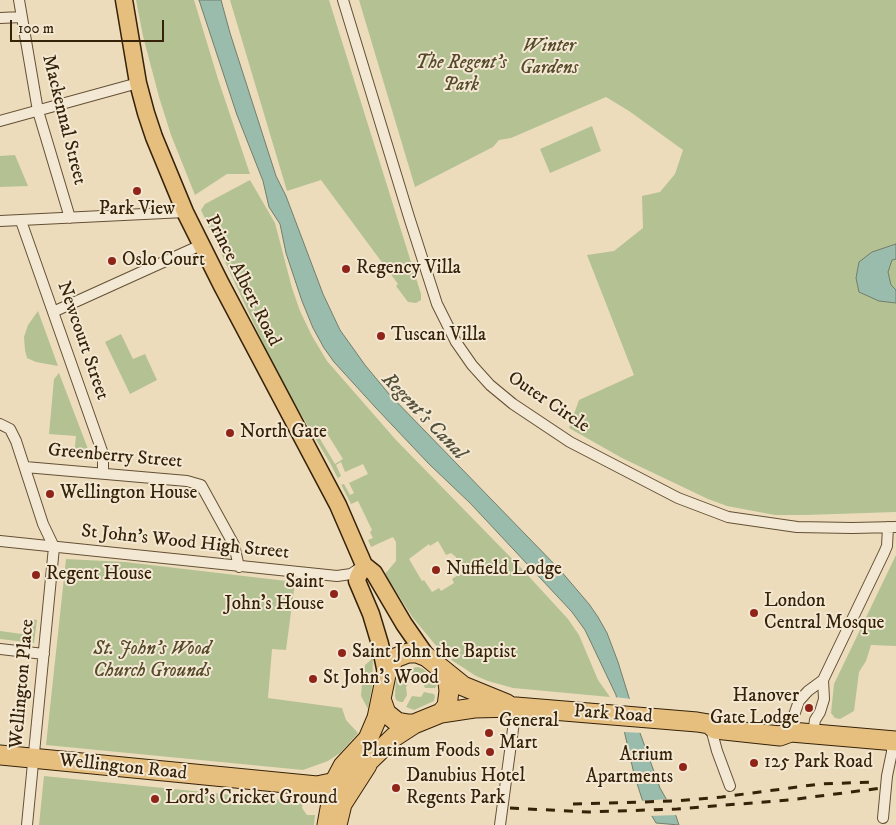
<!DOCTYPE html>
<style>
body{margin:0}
#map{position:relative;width:896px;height:825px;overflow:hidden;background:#eddcbb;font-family:"IM FELL DW Pica",serif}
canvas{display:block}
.scale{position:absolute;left:10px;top:20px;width:154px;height:22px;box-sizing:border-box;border:2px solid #362208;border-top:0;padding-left:6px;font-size:15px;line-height:18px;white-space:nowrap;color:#362208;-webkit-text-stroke:4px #f3e8d3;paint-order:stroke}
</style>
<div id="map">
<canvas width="896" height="825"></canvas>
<div class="scale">100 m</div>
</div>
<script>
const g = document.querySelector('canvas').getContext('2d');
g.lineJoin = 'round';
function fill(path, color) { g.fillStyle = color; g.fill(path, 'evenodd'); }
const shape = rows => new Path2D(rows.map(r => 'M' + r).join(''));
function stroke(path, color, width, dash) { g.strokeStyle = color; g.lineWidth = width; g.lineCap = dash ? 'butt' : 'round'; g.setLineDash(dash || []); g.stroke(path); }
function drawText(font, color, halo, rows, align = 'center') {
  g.font = font + ' "IM FELL DW Pica",serif'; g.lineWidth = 4; g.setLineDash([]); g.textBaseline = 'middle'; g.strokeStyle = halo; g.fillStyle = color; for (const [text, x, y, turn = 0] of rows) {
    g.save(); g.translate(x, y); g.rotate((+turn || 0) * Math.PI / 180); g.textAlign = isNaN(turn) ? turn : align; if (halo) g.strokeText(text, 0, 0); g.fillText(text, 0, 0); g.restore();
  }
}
fill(shape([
 [136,0,194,0,218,79,250,174,227,174,195,195,171,135,159,97,143,36],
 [230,0,329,0,421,294,421,300,416,303,408,302,396,286,398,284,321,180,287,191],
 [359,0,896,0,896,512,805,515,775,515,727,506,708,499,622,458,569,428,579,400,634,375,587,255,614,251,643,228,642,196,660,192,675,174,683,150,629,111,606,97,511,138,499,140,493,147,415,187],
 [592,126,601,151,550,173,540,149],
 [15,155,28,186,0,187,0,156],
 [250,180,275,223,292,288,300,311,312,336,327,361,396,440,523,570,568,619,579,635,598,680,610,697,513,688,488,681,476,676,453,661,438,648,413,618,385,574,396,561,396,542,393,537,371,547,368,540,373,538,370,532,372,530,358,501,351,504,330,463,289,394,274,367,201,210,205,204],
 [323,427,343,459,335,464,317,434],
 [341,462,345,472,363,464,368,474,349,483,354,493,350,495,344,484,341,485,338,478,341,476,336,465],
 [438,541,446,555,451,553,456,557,456,563,452,565,458,575,452,579,454,583,441,591,439,588,432,592,424,580,422,581,409,559,429,544,430,546],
 [38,311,58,366,36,362,27,358,25,350,24,337,28,325],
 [121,334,133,359,145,354,157,380,130,394,105,342],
 [59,373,88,449,84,456,74,455,76,436,49,434,54,379],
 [896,555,896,646,871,645,866,661,859,672,854,711,840,719,835,718,831,713,834,684],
 [66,559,125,562,295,582,286,650,272,649,268,698,342,708,346,720,358,733,340,753,328,761,303,770,46,745],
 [31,619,37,620,34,643,0,639,0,631,29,635],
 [373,658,372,687,368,709,361,696,362,682,365,665],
 [418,667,423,669,436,680,437,685,435,688,425,688,423,683,413,680,411,668],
 [405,670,409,682,406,687,407,695,403,702,400,702,396,700,395,696,396,679,399,673],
 [424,692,434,694,435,696,434,701,414,710,406,707,412,696,421,697],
 [44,776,303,802,302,808,307,815,315,815,314,825,39,825]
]), '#b4c193');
const water = shape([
 [199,0,221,0,230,33,276,176,286,196,323,294,340,330,365,365,389,394,560,570,589,604,598,617,607,633,618,662,640,733,660,788,676,816,679,825,656,823,642,799,634,774,616,695,585,630,572,612,470,503,429,464,376,408,334,362,324,348,313,328,302,301,286,253,280,224,269,207,263,181,237,115,199,0],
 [896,244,896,259,892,260,888,272,891,285,896,290,896,303,879,301,859,292,856,278,859,262,872,252,896,244]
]);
fill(water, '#9abcad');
stroke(water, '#727e6b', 1);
fill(shape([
 [614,697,632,699,643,733,623,732],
 [669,799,678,815,648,816,640,801]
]), '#eddcbb');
const street = shape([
 [19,0,38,111,70,218],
 [343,0,409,217,437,304,456,342,472,365,490,385,513,404,570,442,678,498,728,517,797,527,852,528,896,527],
 [0,18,22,17],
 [0,121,138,83],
 [0,221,185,212],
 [21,221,103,454,103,473],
 [53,312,201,245],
 [0,424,10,429,16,441,43,524,54,547,27,825],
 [25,467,187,481,201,485,234,545,239,567],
 [0,541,337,576,351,574,360,568],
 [0,649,44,654],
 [710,725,717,751,730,786],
 [791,732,793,718,799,701,808,691,823,680],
 [813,734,815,720,820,712,824,699,823,680,884,553,887,546,888,527],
 [883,818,887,776,892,752,892,740],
 [500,825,516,707]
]);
const primary = shape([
 [124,0,138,83,146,113,154,137,185,212,221,284,338,505,364,565,374,573,404,624,427,657],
 [364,565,358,577,357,581,371,614,380,644,386,673]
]);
const highway = shape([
 [447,675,449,691,447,706,441,713,414,724,408,724,397,722,386,713,381,699,387,670,395,658,408,653,417,653,427,657,463,686,507,704],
 [441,713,474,708,516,707,697,722,709,724,715,729,780,736,791,732,896,741],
 [0,755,317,786,331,783,353,771,368,762,394,737,414,724],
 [327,825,335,781,343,766,368,739,377,718,381,699],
 [337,825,342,804,367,765]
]);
stroke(street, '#645035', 12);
stroke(primary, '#362208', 19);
stroke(highway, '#362208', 21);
stroke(street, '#f3e8d3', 10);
stroke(primary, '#e6be7e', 16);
stroke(highway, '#e6be7e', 19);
stroke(shape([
 [573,804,675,801,722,797,820,784,874,782],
 [510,808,588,812,677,809,789,800,882,788]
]), '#362208', 3, [9, 9]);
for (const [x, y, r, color] of [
 [137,191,5,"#8f2418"],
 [112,261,5,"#8f2418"],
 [346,269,5,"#8f2418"],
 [381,336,5,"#8f2418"],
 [230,433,5,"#8f2418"],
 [50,494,5,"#8f2418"],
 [436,570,5,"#8f2418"],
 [36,575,5,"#8f2418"],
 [334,594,5,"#8f2418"],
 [754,613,5,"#8f2418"],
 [342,653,5,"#8f2418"],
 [313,679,5,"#8f2418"],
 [809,708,5,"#8f2418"],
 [489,733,5,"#8f2418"],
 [490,752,5,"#8f2418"],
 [754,763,5,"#8f2418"],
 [683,767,5,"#8f2418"],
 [396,788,5,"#8f2418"],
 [155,799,5,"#8f2418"]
]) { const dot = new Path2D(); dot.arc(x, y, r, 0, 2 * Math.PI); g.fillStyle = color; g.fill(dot); stroke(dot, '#f3e8d3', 2); }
drawText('italic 19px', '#564a2b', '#f3e8d3', [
 ["Winter",549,47],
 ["Gardens",549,69],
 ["The Regent's",461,64],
 ["Park",461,86],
 ["St. John's Wood",152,650],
 ["Church Grounds",152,672]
]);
drawText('19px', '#362208', '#f3e8d3', [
 ["Mackennal Street",63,120,76],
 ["Prince Albert Road",242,281,63],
 ["Newcourt Street",82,341,71],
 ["Outer Circle",548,403,34],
 ["Greenberry Street",115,457,5],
 ["St John's Wood High Street",185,543,6],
 ["Wellington Place",23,684,-85],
 ["Park Road",613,715,4],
 ["Wellington Road",123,768,6]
]);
drawText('19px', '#362208', '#f3e8d3', [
 ["Park View",137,210,"center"],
 ["Oslo Court",122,261],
 ["Regency Villa",356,269],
 ["Tuscan Villa",391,336],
 ["North Gate",240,433],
 ["Wellington House",60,494],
 ["Nuffield Lodge",446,570],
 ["Regent House",46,575],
 ["Saint",324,583,"right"],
 ["John's House",324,605,"right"],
 ["London",764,602],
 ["Central Mosque",764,624],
 ["Saint John the Baptist",352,653],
 ["St John's Wood",323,679],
 ["Hanover",799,697,"right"],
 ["Gate Lodge",799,719,"right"],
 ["General",499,722],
 ["Mart",499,744],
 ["Platinum Foods",480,752,"right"],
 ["Atrium",673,756,"right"],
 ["Apartments",673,778,"right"],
 ["125 Park Road",764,763],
 ["Danubius Hotel",406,777],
 ["Regents Park",406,799],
 ["Lord's Cricket Ground",165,799]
], 'left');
drawText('italic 20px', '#54503a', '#f3e8d3', [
 ["Regent's Canal",423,417,46]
]);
</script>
